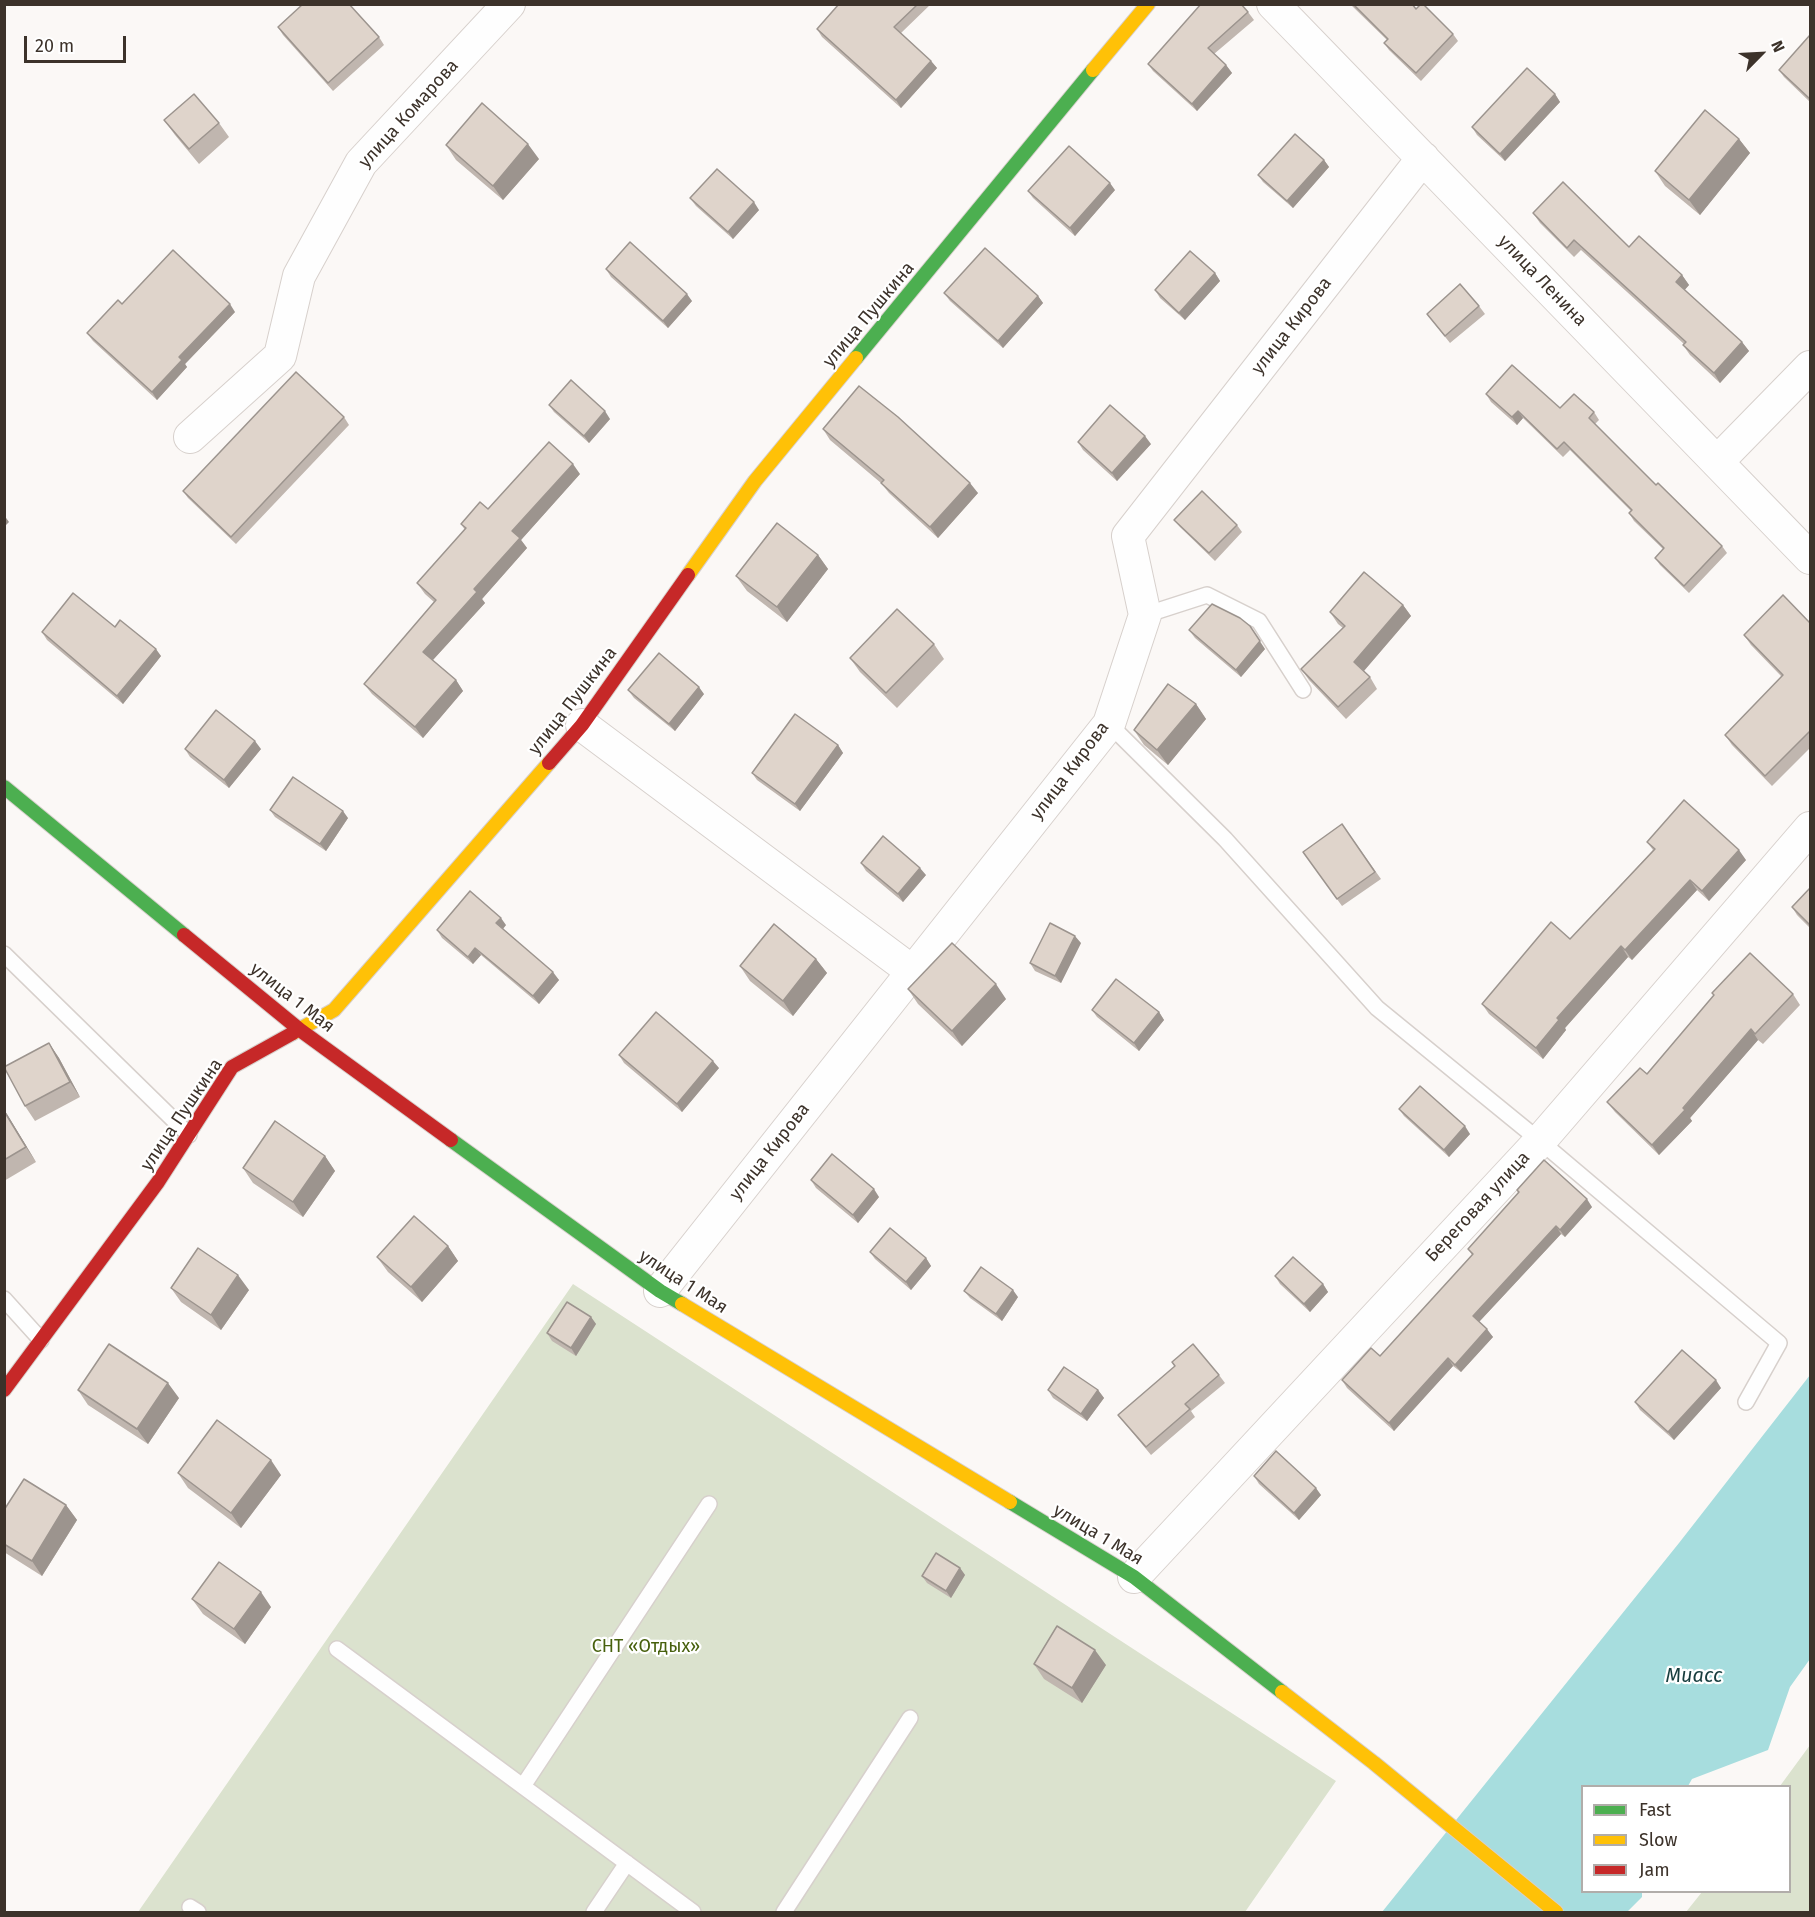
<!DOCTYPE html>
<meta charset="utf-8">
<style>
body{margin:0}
#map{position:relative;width:1815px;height:1917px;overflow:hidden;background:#fbf8f6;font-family:"Fira Sans",sans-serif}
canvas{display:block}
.frame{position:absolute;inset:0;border:6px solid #3c322a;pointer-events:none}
.legend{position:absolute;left:1581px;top:1785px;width:210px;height:108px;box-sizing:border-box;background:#fff;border:2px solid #b1adaa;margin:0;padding:8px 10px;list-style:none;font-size:18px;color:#3c322a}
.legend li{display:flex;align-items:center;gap:12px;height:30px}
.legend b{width:30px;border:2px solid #b1adaa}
.north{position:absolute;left:1731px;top:24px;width:60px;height:60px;-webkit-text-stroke:4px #fff;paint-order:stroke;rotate:66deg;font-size:16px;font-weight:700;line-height:24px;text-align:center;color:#3c322a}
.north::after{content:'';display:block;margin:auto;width:21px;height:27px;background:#3c322a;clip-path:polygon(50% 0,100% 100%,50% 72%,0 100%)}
.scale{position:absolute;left:24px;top:36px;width:102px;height:27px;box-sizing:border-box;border:3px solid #3c322a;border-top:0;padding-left:8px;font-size:18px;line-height:21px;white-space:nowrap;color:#3c322a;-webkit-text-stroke:4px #fff;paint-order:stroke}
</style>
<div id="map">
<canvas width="1815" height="1917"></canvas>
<div class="frame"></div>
<ul class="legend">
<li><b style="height:8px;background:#4caf50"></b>Fast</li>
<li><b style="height:8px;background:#ffc107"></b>Slow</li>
<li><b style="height:8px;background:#c62828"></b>Jam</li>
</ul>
<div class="north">N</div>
<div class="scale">20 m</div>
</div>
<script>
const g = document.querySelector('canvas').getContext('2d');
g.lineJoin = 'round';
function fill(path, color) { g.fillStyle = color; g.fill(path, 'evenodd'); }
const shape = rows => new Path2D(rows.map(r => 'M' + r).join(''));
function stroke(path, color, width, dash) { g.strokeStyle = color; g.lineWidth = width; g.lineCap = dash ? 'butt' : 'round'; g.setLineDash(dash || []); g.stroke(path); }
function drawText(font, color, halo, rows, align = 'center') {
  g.font = font + ' "Fira Sans",sans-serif'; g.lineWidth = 4.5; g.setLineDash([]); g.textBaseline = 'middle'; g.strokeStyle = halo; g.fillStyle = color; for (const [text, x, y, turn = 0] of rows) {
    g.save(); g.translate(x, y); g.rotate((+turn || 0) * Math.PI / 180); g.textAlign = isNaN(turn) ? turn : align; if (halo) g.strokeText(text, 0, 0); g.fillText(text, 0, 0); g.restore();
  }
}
fill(shape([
 [573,1284,1336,1781,1245,1912,138,1912],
 [1810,1745,1810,1912,1686,1912,1702,1892,1790,1892,1790,1786,1780,1786]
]), '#dbe2ce');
fill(shape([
 [1810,1375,1810,1659,1790,1687,1768,1750,1692,1779,1688,1786,1582,1786,1582,1892,1642,1892,1642,1897,1627,1912,1382,1912,1679,1543]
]), '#a7ddde');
const lane = shape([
 [1145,615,1207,595,1259,621,1303,690],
 [1109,724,1225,839,1377,1008,1540,1141,1779,1343,1746,1402],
 [4,954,189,1135],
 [4,1299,41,1340],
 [337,1649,693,1912],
 [523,1786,709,1504],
 [190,1907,198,1912],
 [594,1912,627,1863],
 [784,1912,910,1718]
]);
const street = shape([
 [1273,4,1810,558],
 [190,437,280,356,299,276,361,163,509,4],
 [1717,462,1810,367],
 [582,725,913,972],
 [660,1291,1109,724,1145,615,1128,536,1423,158],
 [1134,1577,1540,1141,1810,828]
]);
const fast = shape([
 [856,358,1093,70],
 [4,787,184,935],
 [451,1140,660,1291,682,1304],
 [1010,1502,1134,1577,1282,1692]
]);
const slow = shape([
 [1093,70,1148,4],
 [688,575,755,481,856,358],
 [293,1033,334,1010,549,763],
 [682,1304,1010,1502],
 [1282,1692,1374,1763,1556,1912]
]);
const jam = shape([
 [549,763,582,725,688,575],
 [184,935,300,1030,451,1140],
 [4,1390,158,1182,232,1067,293,1033]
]);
stroke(lane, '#d7d0cc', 18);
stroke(street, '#d7d0cc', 34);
stroke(fast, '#d7d0cc', 16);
stroke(slow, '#d7d0cc', 16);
stroke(jam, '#d7d0cc', 16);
stroke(lane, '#fefefe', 15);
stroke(street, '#fefefe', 32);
stroke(fast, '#4caf50', 14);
stroke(slow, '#ffc107', 14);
stroke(jam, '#c62828', 14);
fill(shape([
 [839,4,931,4,901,33,931,61,937,68,901,108,822,37,817,29],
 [1350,4,1412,4,1416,9,1453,34,1458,41,1421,81,1389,50,1384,43,1387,40],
 [1248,12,1254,20,1214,54,1226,65,1232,73,1197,111,1153,71,1148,64],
 [278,27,379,37,384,45,333,91,283,35],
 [1810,35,1810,102,1784,77,1779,70],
 [1555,94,1560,102,1505,161,1477,135,1472,127],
 [164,120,219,123,229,137,199,164,175,135],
 [1739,139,1750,153,1700,215,1665,186,1655,171],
 [446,145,539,159,503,200,456,160],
 [1324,160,1329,167,1293,208,1263,182,1258,175],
 [1115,190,1075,236,1033,198,1028,191],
 [690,198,759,210,733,239,696,206],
 [1533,213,1629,247,1682,275,1689,285,1684,290,1742,342,1749,351,1720,383,1690,355,1683,345,1684,344,1581,250,1574,257,1540,223],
 [606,269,692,301,668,328,611,277],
 [1215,273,1220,281,1185,320,1160,298,1155,290],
 [944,293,1038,296,1043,303,1003,348,950,301],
 [122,304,235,312,185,364,187,367,157,400,93,341,87,333],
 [1479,306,1485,314,1450,343,1427,314],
 [1486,394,1560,408,1594,412,1599,420,1595,424,1656,485,1722,546,1727,553,1689,593,1660,565,1655,558,1663,549,1634,521,1629,513,1631,511,1570,450,1563,457,1523,418,1517,425,1491,402],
 [549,405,610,419,589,443,554,412],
 [344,417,349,425,236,544,188,498,183,491],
 [823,429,978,493,938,538,889,493,881,483,830,440],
 [1078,442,1151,444,1117,481,1083,450],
 [580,474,521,540,527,548,482,599,485,603,433,660,456,680,463,691,423,738,372,694,364,684,434,602,425,594,417,583,465,530,461,524,488,509],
 [1174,520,1237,525,1242,532,1215,561,1180,527],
 [818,555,828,569,787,622,747,591,736,576],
 [1403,605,1411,616,1364,671,1370,677,1377,689,1346,719,1309,680,1301,669,1343,628,1338,624,1330,612],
 [1810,623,1810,748,1772,786,1732,745,1725,735,1782,677,1751,645,1744,635],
 [115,627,161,656,123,704,47,640,42,632],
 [1189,630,1265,649,1241,677,1195,638],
 [934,644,944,659,897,708,860,672,850,658],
 [628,690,704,694,675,731,634,698],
 [1196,704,1206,719,1168,765,1144,745,1134,730],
 [838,745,843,753,800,811,757,780,752,773],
 [185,749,261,749,229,788,190,757],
 [270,810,348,818,326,851,275,817],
 [1342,824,1381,879,1342,906,1303,852],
 [1647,842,1746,860,1709,901,1697,890,1632,960,1628,957,1565,1028,1566,1030,1543,1059,1489,1014,1482,1004,1570,939,1653,850],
 [861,863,926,875,903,902,866,871],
 [1810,888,1810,928,1797,915,1792,907],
 [506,925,503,929,559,980,539,1004,481,955,473,964,442,938,437,930],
 [1081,943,1061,983,1035,971,1030,963],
 [816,959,827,973,793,1016,750,981,740,966],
 [908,989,1006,999,962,1046,918,1004],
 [1712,993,1793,994,1800,1005,1763,1044,1758,1040,1690,1118,1692,1121,1659,1155,1615,1112,1607,1102,1647,1074,1714,996],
 [1092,1010,1159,1012,1164,1020,1139,1051,1097,1017],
 [49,1043,59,1058,80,1097,35,1121,25,1106],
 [619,1055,719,1068,682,1112,624,1063],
 [1399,1109,1470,1134,1449,1157,1404,1116],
 [4,1110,36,1162,4,1181],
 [325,1156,335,1171,303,1217,253,1183,243,1168],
 [811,1180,879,1197,858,1223,816,1188],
 [1517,1190,1592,1207,1565,1237,1561,1234,1479,1322,1493,1337,1461,1372,1453,1366,1394,1431,1347,1388,1342,1380,1380,1356,1472,1255,1468,1249,1518,1193],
 [448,1246,458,1261,422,1302,388,1272,377,1257],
 [870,1252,926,1258,931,1266,911,1290,875,1259],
 [1275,1276,1323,1284,1328,1292,1310,1312,1280,1284],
 [171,1288,249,1290,221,1330,181,1302],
 [964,1291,1018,1297,1002,1321,970,1298],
 [591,1317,596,1324,576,1356,552,1341,547,1333],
 [1172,1362,1219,1375,1225,1383,1191,1411,1195,1417,1151,1455,1118,1415,1175,1366],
 [1721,1388,1674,1440,1640,1410,1635,1402],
 [78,1390,179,1398,148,1444,88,1405],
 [1048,1390,1098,1390,1104,1398,1087,1421,1053,1398],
 [178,1473,281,1475,241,1528,188,1488],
 [1254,1476,1321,1495,1299,1520,1259,1484],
 [66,1505,77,1520,42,1576,4,1552,4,1510],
 [960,1568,965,1575,951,1598,927,1583,922,1576],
 [192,1599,271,1607,245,1644,203,1614],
 [1034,1664,1106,1665,1082,1703,1044,1679]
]), '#c0b6af');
fill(shape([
 [931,61,937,68,901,108,896,100],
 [1226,65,1232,73,1197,111,1192,104],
 [1555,94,1560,102,1505,161,1500,154],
 [1739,139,1750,153,1700,215,1689,200],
 [528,144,539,159,503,200,493,186],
 [1324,160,1329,167,1293,208,1287,201],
 [1110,183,1115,190,1075,236,1070,228],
 [754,202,759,210,733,239,728,232],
 [1215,273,1220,281,1185,320,1179,313],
 [1682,275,1689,285,1683,292,1676,282],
 [687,294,692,301,668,328,663,321],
 [1038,296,1043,303,1003,348,998,341],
 [230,304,235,312,185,364,187,367,157,400,152,392,179,357],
 [1742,342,1749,351,1720,383,1714,373],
 [605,411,610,419,589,443,584,436],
 [1518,411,1523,418,1517,425,1512,417],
 [1145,436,1151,444,1117,481,1112,473],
 [573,464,580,474,521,540,527,548,482,599,485,603,431,662,423,652,474,589,512,531],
 [970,483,978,493,938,538,930,527],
 [4,515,9,522,4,527],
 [818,555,828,569,787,622,777,607],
 [1403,605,1411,616,1362,673,1354,662],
 [1250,626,1265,649,1241,677,1236,670],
 [156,649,161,656,123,704,117,696],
 [456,680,463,691,423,738,415,727],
 [699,687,704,694,675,731,669,724],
 [1196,704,1206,719,1168,765,1157,750],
 [255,741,261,749,229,788,224,780],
 [838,745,843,753,800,811,795,804],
 [343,811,348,818,326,851,320,844],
 [1739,850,1746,860,1709,901,1702,891],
 [920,868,926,875,903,902,898,894],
 [1690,880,1697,890,1632,960,1625,950],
 [501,918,506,925,501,931,496,923],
 [1075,936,1081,943,1061,983,1055,976],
 [1621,946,1628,957,1565,1028,1566,1030,1543,1059,1536,1048,1557,1018],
 [475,948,481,955,473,964,468,957],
 [816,959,827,973,793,1016,783,1001],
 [553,972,559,980,539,1004,533,996],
 [996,984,1006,999,962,1046,952,1031],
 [1159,1012,1164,1020,1139,1051,1134,1043],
 [1751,1029,1758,1040,1690,1118,1692,1121,1659,1155,1652,1145],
 [49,1043,59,1058,80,1097,70,1082],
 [713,1061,719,1068,682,1112,677,1104],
 [4,1110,7,1114,36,1162,26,1147,4,1111],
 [1465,1126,1470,1134,1449,1157,1444,1150],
 [325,1156,335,1171,303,1217,293,1202],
 [874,1189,879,1197,858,1223,853,1215],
 [1587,1199,1592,1207,1565,1237,1560,1230],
 [1556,1226,1561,1234,1478,1323,1473,1316],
 [448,1246,458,1261,422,1302,411,1287],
 [926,1258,931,1266,911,1290,906,1282],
 [238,1275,249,1290,221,1330,211,1315],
 [1323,1284,1328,1292,1310,1312,1304,1304],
 [1013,1290,1018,1297,1002,1321,996,1314],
 [591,1317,596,1324,576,1356,571,1348],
 [1487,1329,1493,1337,1461,1372,1455,1365],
 [1448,1358,1453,1366,1394,1431,1389,1423],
 [1716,1380,1721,1388,1674,1440,1668,1432],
 [168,1383,179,1398,148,1444,137,1429],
 [1098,1390,1104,1398,1087,1421,1081,1414],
 [271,1460,281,1475,241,1528,231,1513],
 [1316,1488,1321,1495,1299,1520,1294,1513],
 [66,1505,77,1520,42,1576,32,1561],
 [960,1568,965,1575,951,1598,946,1591],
 [261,1592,271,1607,245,1644,234,1629],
 [1095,1650,1106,1665,1082,1703,1072,1688]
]), '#9c948e');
const building = shape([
 [303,4,349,4,379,37,328,83,278,27,303,4],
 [839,4,918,4,894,27,931,61,896,100,817,29,839,4],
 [1201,4,1241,4,1248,12,1208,48,1226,65,1192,104,1148,64,1201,4],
 [1353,4,1412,4,1416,9,1421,4,1423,4,1453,34,1416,73,1384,43,1388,39,1353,4],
 [1810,35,1810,99,1779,70,1810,35],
 [1527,68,1555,94,1500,154,1472,127,1527,68],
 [194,94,219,123,189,149,164,120,194,94],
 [482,103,528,144,493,186,446,145,482,103],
 [1705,110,1739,139,1689,200,1655,171,1705,110],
 [1295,134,1324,160,1287,201,1258,175,1295,134],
 [1069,146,1110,183,1070,228,1028,191,1069,146],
 [717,169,754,202,728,232,690,198,717,169],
 [1563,182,1629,247,1639,236,1682,275,1676,282,1742,342,1714,373,1683,345,1686,342,1574,240,1567,248,1533,213,1563,182],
 [630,242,687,294,663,321,606,269,630,242],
 [985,248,1038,296,998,341,944,293,985,248],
 [173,250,230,304,179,357,182,360,152,392,87,333,118,300,122,304,173,250],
 [1190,251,1215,273,1179,313,1155,290,1190,251],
 [1460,284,1479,306,1445,336,1427,314,1460,284],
 [1512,365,1560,408,1574,394,1594,412,1589,418,1656,485,1658,483,1722,546,1684,586,1655,558,1664,548,1629,513,1632,510,1564,442,1557,449,1518,411,1512,417,1486,394,1512,365],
 [296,372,344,417,231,537,183,491,296,372],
 [571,380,605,411,584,436,549,405,571,380],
 [859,386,898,417,970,483,930,527,881,483,884,480,823,429,859,386],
 [1110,405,1145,436,1112,473,1078,442,1110,405],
 [549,442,573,464,512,531,520,538,474,589,477,592,423,652,456,680,415,727,364,684,436,600,417,583,466,528,461,524,480,502,488,509,549,442],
 [1202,491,1237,525,1209,553,1174,520,1202,491],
 [777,523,818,555,777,607,736,576,777,523],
 [1364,572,1403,605,1354,662,1370,677,1338,707,1301,669,1345,626,1330,612,1364,572],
 [73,593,115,627,120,620,156,649,117,696,42,632,73,593],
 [1783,595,1810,623,1810,731,1765,776,1725,735,1783,675,1744,635,1783,595],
 [1212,604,1240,618,1250,626,1260,641,1236,670,1189,630,1212,604],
 [897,609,934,644,886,693,850,658,897,609],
 [659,653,699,687,669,724,628,690,659,653],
 [1168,684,1196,704,1157,750,1134,730,1168,684],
 [216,710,255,741,224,780,185,749,216,710],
 [795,714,838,745,795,804,752,773,795,714],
 [293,777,343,811,320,844,270,810,293,777],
 [1684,800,1739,850,1702,891,1690,880,1625,950,1621,946,1557,1018,1559,1020,1536,1048,1482,1004,1551,922,1570,939,1655,849,1647,842,1684,800],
 [1342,824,1375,872,1337,899,1303,852,1342,824],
 [883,836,920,868,898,894,861,863,883,836],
 [1810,888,1810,925,1792,907,1810,888],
 [470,891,501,918,496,923,553,972,533,996,475,948,468,957,437,930,470,891],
 [1050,923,1075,936,1055,976,1030,963,1050,923],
 [774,924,816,959,783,1001,740,966,774,924],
 [952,943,996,984,952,1031,908,989,952,943],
 [1750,953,1793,994,1755,1034,1751,1029,1683,1108,1685,1110,1652,1145,1607,1102,1640,1068,1647,1074,1714,995,1712,993,1750,953],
 [1116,979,1159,1012,1134,1043,1092,1010,1116,979],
 [656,1012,713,1061,677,1104,619,1055,656,1012],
 [49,1043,70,1082,25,1106,4,1067,49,1043],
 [1420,1086,1465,1126,1444,1150,1399,1109,1420,1086],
 [4,1111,26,1147,4,1160,4,1111],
 [275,1121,325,1156,293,1202,243,1168,275,1121],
 [832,1154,874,1189,853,1215,811,1180,832,1154],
 [1544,1160,1587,1199,1560,1230,1556,1226,1473,1316,1487,1329,1455,1365,1448,1358,1389,1423,1342,1380,1371,1348,1380,1356,1473,1254,1468,1249,1519,1192,1517,1190,1544,1160],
 [414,1216,448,1246,411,1287,377,1257,414,1216],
 [890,1228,926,1258,906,1282,870,1252,890,1228],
 [198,1248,238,1275,211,1315,171,1288,198,1248],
 [1293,1257,1323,1284,1304,1304,1275,1276,1293,1257],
 [981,1267,1013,1290,996,1314,964,1291,981,1267],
 [567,1302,591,1317,571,1348,547,1333,567,1302],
 [109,1344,168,1383,137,1429,78,1390,109,1344],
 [1193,1344,1219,1375,1185,1404,1190,1409,1146,1447,1118,1415,1175,1366,1172,1362,1193,1344],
 [1682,1350,1716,1380,1668,1432,1635,1402,1682,1350],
 [1064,1367,1098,1390,1081,1414,1048,1390,1064,1367],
 [217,1420,271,1460,231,1513,178,1473,217,1420],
 [1276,1451,1316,1488,1294,1513,1254,1476,1276,1451],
 [24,1479,66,1505,32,1561,4,1544,4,1510,24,1479],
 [936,1553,960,1568,946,1591,922,1576,936,1553],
 [219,1562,261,1592,234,1629,192,1599,219,1562],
 [1057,1626,1095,1650,1072,1688,1034,1664,1057,1626]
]);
fill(building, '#dfd4cb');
stroke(building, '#9c948e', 1.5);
drawText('18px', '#3c322a', '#fff', [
 ["улица Комарова",409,114,-48],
 ["улица Ленина",1542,281,46],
 ["улица Пушкина",869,315,-50],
 ["улица Кирова",1292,326,-52],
 ["улица Пушкина",573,701,-52],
 ["улица Кирова",1070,771,-53],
 ["улица 1 Мая",292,998,38],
 ["улица Пушкина",182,1115,-56],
 ["улица Кирова",770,1152,-52],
 ["Береговая улица",1478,1207,-47],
 ["улица 1 Мая",683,1282,33],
 ["улица 1 Мая",1098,1535,31]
]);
drawText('18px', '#47600d', '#fff', [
 ["СНТ «Отдых»",646,1647]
]);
drawText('italic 20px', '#173d3e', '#fff', [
 ["Миасс",1694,1676]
]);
</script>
